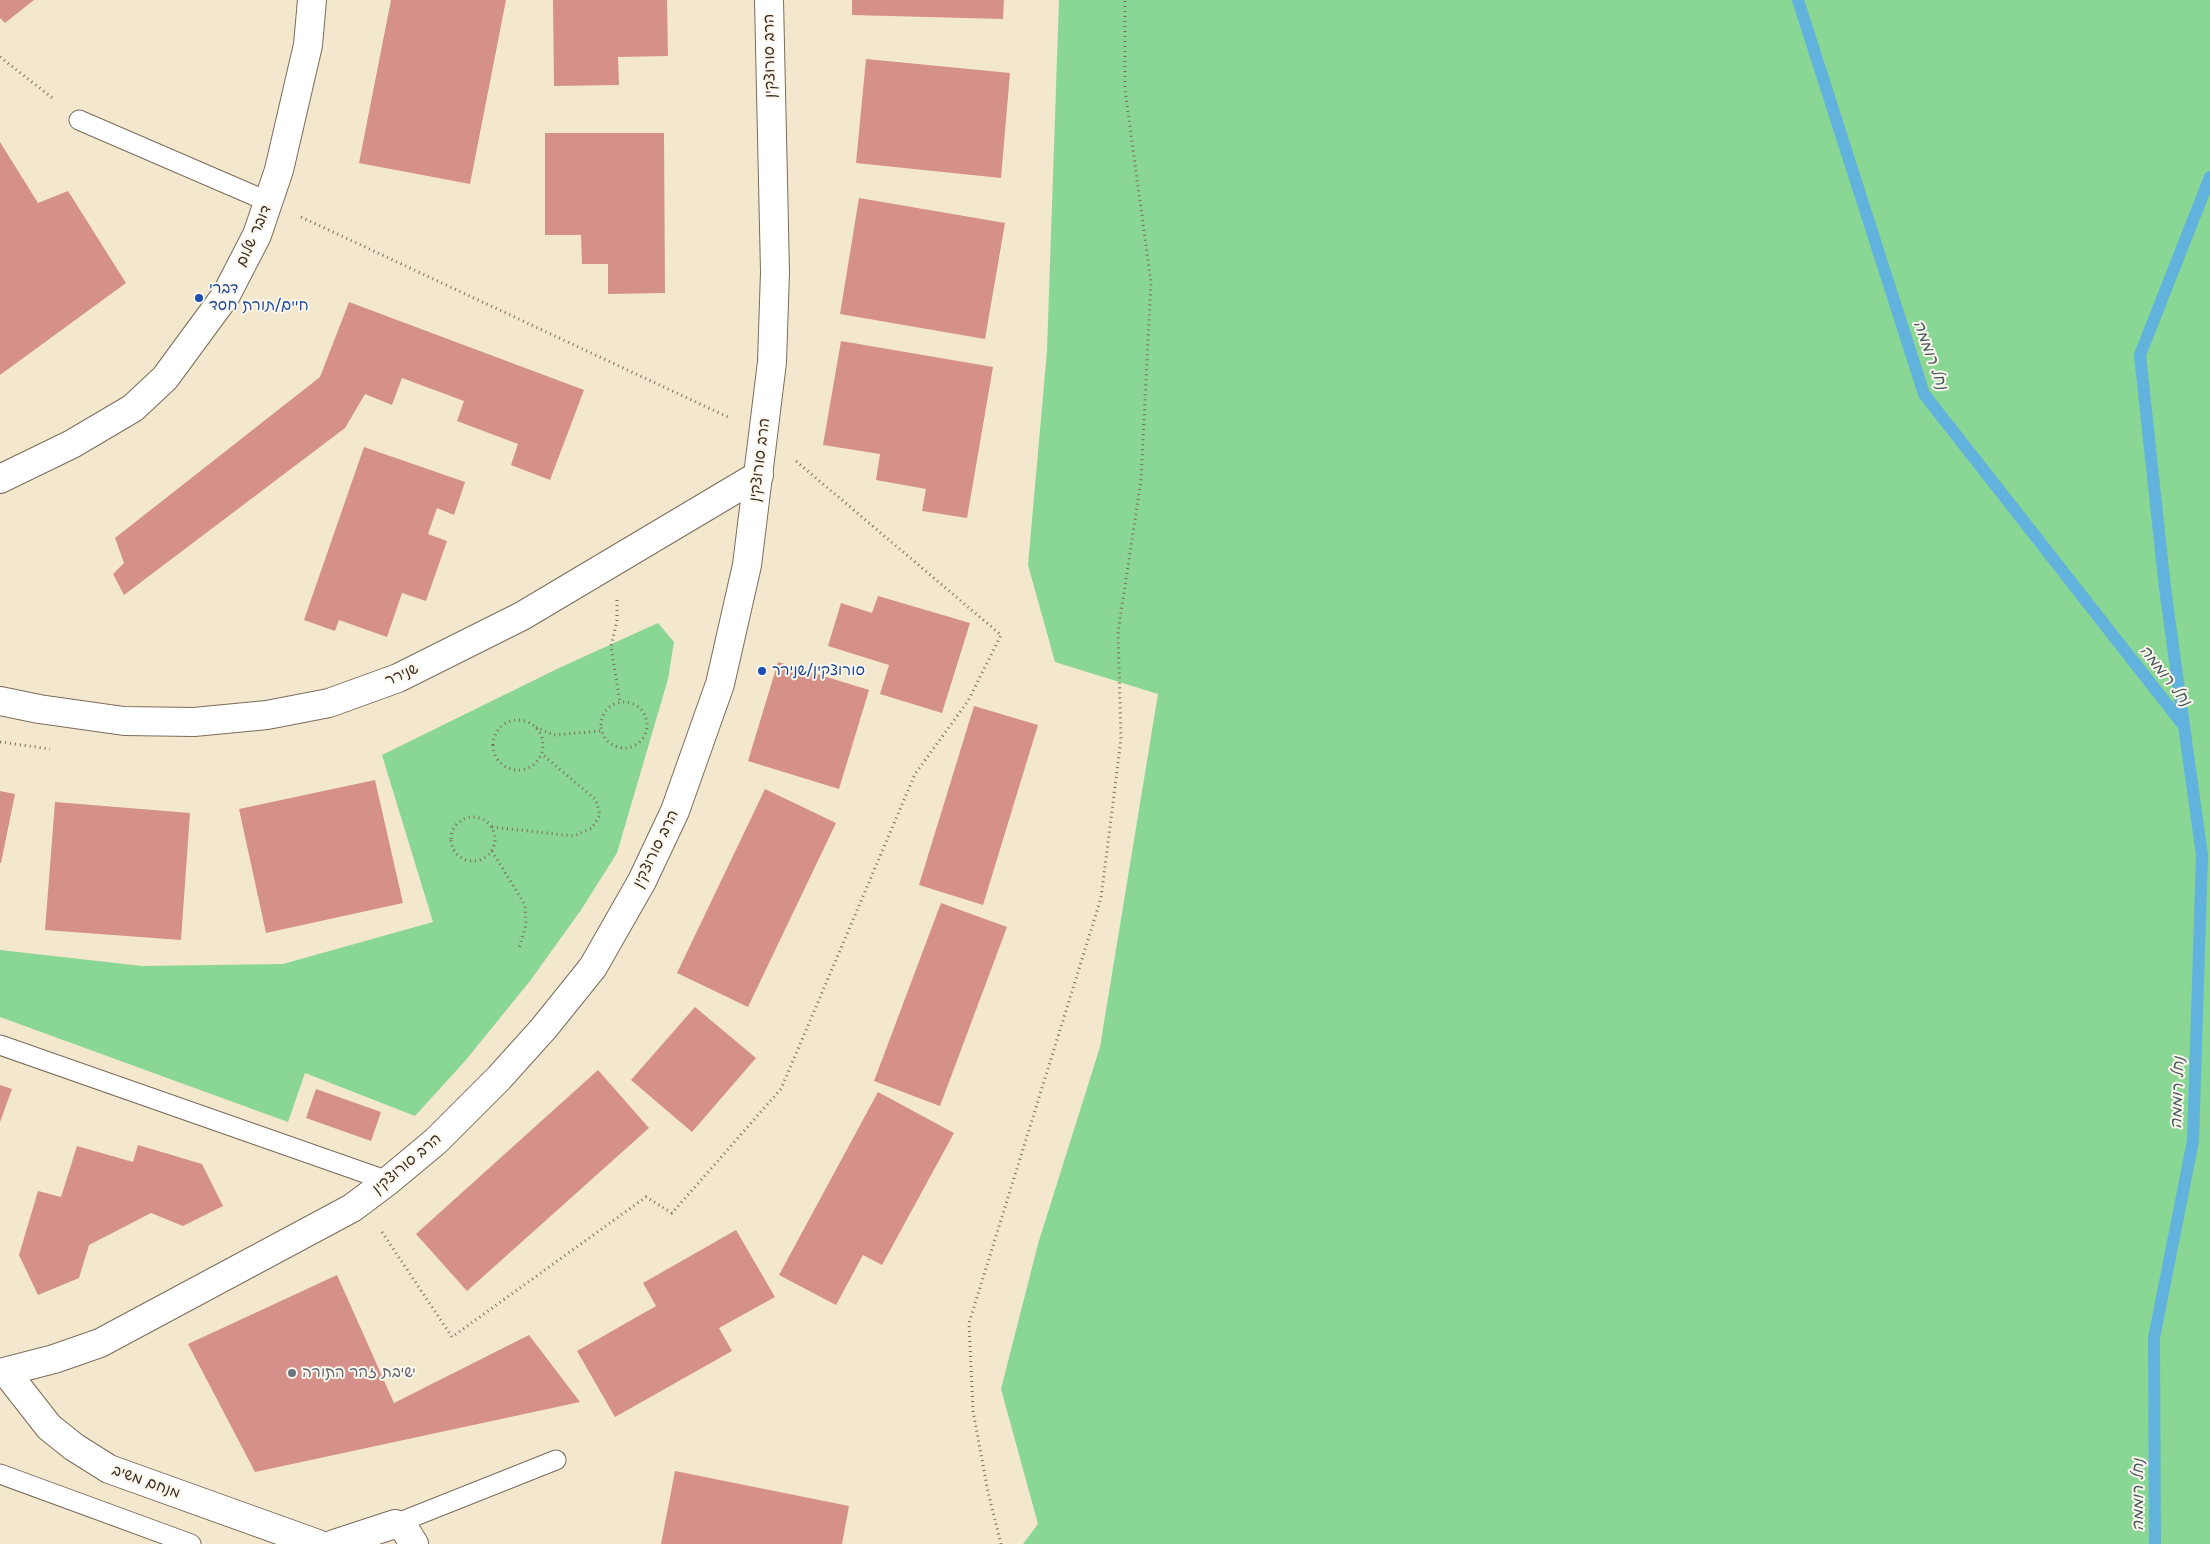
<!DOCTYPE html>
<meta charset="utf-8">
<style>
body{margin:0}
canvas{display:block;background:#f3e7cd}
</style>
<canvas width="2210" height="1544"></canvas>
<script>
const g = document.querySelector('canvas').getContext('2d');
g.lineJoin = 'round';
function fill(path, color) { g.fillStyle = color; g.fill(path, 'evenodd'); }
const shape = rows => new Path2D(rows.map(r => 'M' + r).join(''));
function stroke(path, color, width, dash) { g.strokeStyle = color; g.lineWidth = width; g.lineCap = dash ? 'butt' : 'round'; g.setLineDash(dash || []); g.stroke(path); }
function drawText(font, color, halo, rows, align = 'center') {
  g.font = font + ' "Playpen Sans","Playpen Sans Hebrew",sans-serif'; g.lineWidth = 4; g.setLineDash([]); g.textBaseline = 'middle'; g.strokeStyle = halo; g.fillStyle = color; for (const [text, x, y, turn = 0] of rows) {
    g.save(); g.translate(x, y); g.rotate((+turn || 0) * Math.PI / 180); g.textAlign = isNaN(turn) ? turn : align; if (halo) g.strokeText(text, 0, 0); g.fillText(text, 0, 0); g.restore();
  }
}
fill(shape([
 [1059,0,2210,0,2210,1544,1023,1544,1038,1524,1001,1389,1038,1244,1100,1047,1158,694,1055,662,1028,565,1047,351],
 [658,623,674,642,668,679,617,853,581,910,530,981,465,1061,415,1116,305,1073,288,1122,0,1017,0,950,142,966,283,964,433,922,382,755,559,668]
]), '#8ad694');
stroke(shape([
 [1798,0,1924,394,2184,726,2202,855,2193,1141,2154,1338,2155,1544],
 [2184,726,2165,588,2140,355,2210,177]
]), '#61b2dc', 12);
fill(shape([
 [0,0,34,0,5,23,0,18],
 [391,0,506,0,470,184,359,163],
 [553,0,667,0,668,56,618,57,619,85,554,86],
 [852,0,1004,0,1003,19,852,15],
 [866,59,1010,73,1001,178,856,163],
 [545,133,664,133,665,293,608,294,608,264,582,264,581,235,545,235],
 [0,142,38,203,68,191,126,283,0,375],
 [859,198,1005,223,985,339,840,314],
 [349,302,584,390,550,480,511,465,518,444,457,421,464,401,402,378,392,405,365,394,345,428,124,595,113,574,124,563,115,538,320,377],
 [841,341,993,367,967,518,922,511,926,489,876,480,880,454,823,445],
 [364,447,465,482,454,515,437,508,428,534,447,541,426,601,402,593,387,637,339,620,335,631,304,620],
 [878,596,970,623,942,713,880,694,889,665,828,646,841,603,872,613],
 [778,662,869,690,839,789,748,761],
 [974,706,1038,725,983,905,919,885],
 [375,780,403,903,266,933,239,809],
 [765,789,836,823,748,1007,677,973],
 [0,791,15,794,1,863,0,863],
 [55,802,190,813,181,940,45,930],
 [941,903,1007,927,940,1106,874,1081],
 [695,1007,756,1058,692,1132,631,1080],
 [598,1070,649,1128,467,1291,416,1234],
 [0,1085,12,1089,0,1122],
 [316,1089,381,1112,371,1141,306,1118],
 [878,1092,954,1133,882,1265,863,1255,836,1305,779,1275],
 [138,1145,202,1164,223,1206,183,1226,151,1213,89,1245,79,1278,38,1295,19,1255,38,1191,61,1197,77,1146,133,1162],
 [736,1230,775,1297,719,1328,732,1351,615,1417,577,1351,656,1306,643,1283],
 [337,1275,394,1403,529,1335,580,1402,255,1472,188,1344],
 [675,1471,849,1506,842,1544,661,1544]
]), '#d59189');
const service = shape([
 [79,120,269,202],
 [0,1045,388,1181],
 [0,1474,191,1544],
 [395,1524,556,1460]
]);
const minor = shape([
 [0,479,72,444,133,408,165,378,226,295,257,235,279,170,308,45,312,0],
 [0,701,39,709,124,721,194,722,267,715,329,703,398,678,522,616,759,475],
 [6,1372,49,1427,74,1447,109,1469,318,1544],
 [334,1544,395,1524,404,1528,414,1544]
]);
const tertiary = shape([
 [0,1373,54,1359,100,1343,352,1208,388,1181,436,1141,499,1078,544,1028,593,967,642,881,675,811,720,684,747,565,772,362,775,272,769,0]
]);
stroke(service, '#7b6c5b', 21);
stroke(minor, '#7b6c5b', 30);
stroke(tertiary, '#7b6c5b', 30);
stroke(shape([
 [0,57,55,100],
 [301,217,730,418],
 [617,600,617,620,611,647,620,702],
 '601 725a23 23 0 1 1 46 0a23 23 0 1 1-46 0Z',
 '493 745a25 25 0 1 1 50 0a25 25 0 1 1-50 0Z',
 [536,727,554,735,601,731],
 [0,742,50,749],
 '451 839a22 22 0 1 1 44 0a22 22 0 1 1-44 0Z',
 [492,827,574,836,592,828,600,815,596,800,542,754],
 [492,851,525,905,526,925,519,948],
 [382,1232,452,1337,646,1197,672,1213,781,1089,915,774,968,701,1001,635,796,461],
 [1001,1544,988,1492,973,1411,969,1323,1101,898,1121,739,1118,632,1141,480,1151,283,1125,89,1125,0]
]), '#7b6c5b', 3, [1, 4]);
stroke(service, '#fff', 19);
stroke(minor, '#fff', 28);
stroke(tertiary, '#fff', 28);
for (const [x, y, r, color] of [
 [199,298,5,"#1a4fb4"],
 [762,671,5,"#1a4fb4"],
 [292,1373,5,"#6b7280"]
]) { const dot = new Path2D(); dot.arc(x, y, r, 0, 2 * Math.PI); g.fillStyle = color; g.fill(dot); stroke(dot, '#fbf7ec', 2); }
drawText('15px', '#3b2a1e', '#fbf7ec', [
 ["הרב סורוצקין",770,56,-91],
 ["דובר שלום",254,236,-66],
 ["הרב סורוצקין",760,460,-83],
 ["שנירר",402,675,-24],
 ["הרב סורוצקין",656,849,-64],
 ["הרב סורוצקין",407,1164,-40],
 ["מנחם משיב",146,1482,20]
]);
drawText('15px', '#164399', '#fbf7ec', [
 ["דברי",209,289],
 ["חיים/תורת חסד",209,306],
 ["סורוצקין/שנירר",772,671]
], 'left');
drawText('15px', '#5b616d', '#fbf7ec', [
 ["ישיבת זהר התורה",302,1373]
], 'left');
drawText('italic 16px', '#485a60', '#fbf7ec', [
 ["נחל רוממה",1930,355,70],
 ["נחל רוממה",2165,676,52],
 ["נחל רוממה",2178,1093,-88],
 ["נחל רוממה",2139,1495,-90]
]);
</script>
